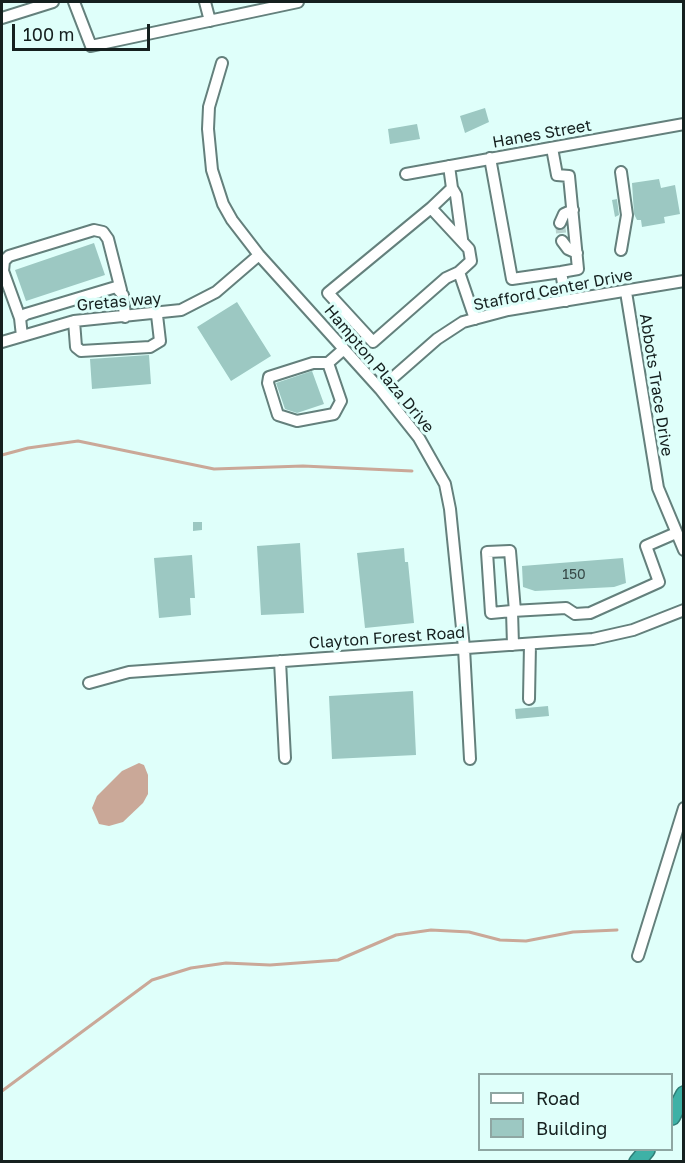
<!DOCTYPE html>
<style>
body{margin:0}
#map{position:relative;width:685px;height:1163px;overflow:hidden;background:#dffffa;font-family:"Golos Text",sans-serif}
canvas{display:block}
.frame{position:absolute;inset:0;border:3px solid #15201f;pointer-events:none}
.legend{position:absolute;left:478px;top:1073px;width:195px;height:78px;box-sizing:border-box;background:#dffffa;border:2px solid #8ea6a2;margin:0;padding:8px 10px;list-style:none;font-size:18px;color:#15201f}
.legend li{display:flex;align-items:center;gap:12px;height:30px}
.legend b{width:30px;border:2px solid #8ea6a2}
.scale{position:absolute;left:12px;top:24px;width:138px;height:27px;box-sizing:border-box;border:3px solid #15201f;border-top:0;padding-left:8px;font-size:18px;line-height:21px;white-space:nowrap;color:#15201f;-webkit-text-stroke:4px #dffffa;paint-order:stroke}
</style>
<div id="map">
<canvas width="685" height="1163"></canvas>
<div class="frame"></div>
<ul class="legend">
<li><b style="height:8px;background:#fff"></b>Road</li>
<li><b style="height:16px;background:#9cc8c2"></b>Building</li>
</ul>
<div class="scale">100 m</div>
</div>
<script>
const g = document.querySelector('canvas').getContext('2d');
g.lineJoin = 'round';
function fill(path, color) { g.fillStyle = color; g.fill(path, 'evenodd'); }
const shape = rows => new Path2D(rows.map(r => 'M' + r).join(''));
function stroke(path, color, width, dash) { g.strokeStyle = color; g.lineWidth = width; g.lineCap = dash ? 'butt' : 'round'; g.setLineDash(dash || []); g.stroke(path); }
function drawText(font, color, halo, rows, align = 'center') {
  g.font = font + ' "Golos Text",sans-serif'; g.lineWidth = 6; g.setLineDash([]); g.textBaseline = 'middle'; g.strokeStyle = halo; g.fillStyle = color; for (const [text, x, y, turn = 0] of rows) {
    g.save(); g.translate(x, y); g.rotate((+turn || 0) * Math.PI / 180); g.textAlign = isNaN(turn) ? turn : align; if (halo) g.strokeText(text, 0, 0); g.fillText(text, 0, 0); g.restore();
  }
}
fill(shape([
 [139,763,144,765,148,775,148,794,143,803,123,822,109,826,99,824,92,808,97,796,122,771]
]), '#caa898');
stroke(shape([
 [2,455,28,448,78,441,214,469,303,466,412,471],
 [2,1091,152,980,191,968,226,963,270,965,338,960,396,935,431,930,469,932,500,940,526,941,573,932,617,930]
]), '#caa898', 3);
fill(shape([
 [485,108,489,122,465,133,460,116],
 [417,124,420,139,390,144,388,129],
 [659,179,661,188,675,185,680,214,664,217,665,223,642,227,641,220,637,220,634,214,632,183],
 [617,199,619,215,615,217,612,200],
 [94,243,105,275,26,301,15,270],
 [237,302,271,356,231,381,197,327],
 [149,355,151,384,92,389,90,359],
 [312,371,324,404,297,413,285,409,276,383],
 [193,522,202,522,202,530,193,531],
 [300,543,304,613,261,615,257,546],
 [404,548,405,562,408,562,414,623,365,628,357,553],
 [192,555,195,598,190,598,191,615,159,618,154,558],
 [623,558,626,583,614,587,535,591,523,587,522,566],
 [413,691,416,755,332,759,329,696],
 [548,706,549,716,516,719,515,709]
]), '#9cc8c2');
stroke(shape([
 [560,223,562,241]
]), '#b7d2ce', 10, [10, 5]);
const minor = shape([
 [74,2,91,46,298,2],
 [205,2,210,21],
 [2,18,53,2],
 [222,63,209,107,208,129,212,170,223,204,232,220,259,255,380,389,419,438,445,484,450,509,464,648,470,759],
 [490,158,512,279,561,272,578,269,569,176,557,175,552,148],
 [449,166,452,188,431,208,469,249,471,261,459,272,475,319],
 [621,172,627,215,621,250],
 [406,174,684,124],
 [452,188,456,195,462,239],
 [431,208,328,293,373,342,446,278,459,272],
 [560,223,564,214,573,210],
 [562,241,568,249,577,253],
 [561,272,566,301],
 [626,292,658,488,684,550],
 [20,318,3,271,4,261,9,256,94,230,103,232,108,239,121,290],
 [74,321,76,347,81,351,150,347,160,341,157,315],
 [22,336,20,318,26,314,116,287,123,295,125,317],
 [2,342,74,321,181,310,216,292,259,255],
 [328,363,341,401,334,414,297,421,278,415,268,383,269,377,313,363,328,363,344,349],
 [380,389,437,339,463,322,508,310,684,281],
 [512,611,513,645],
 [515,611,510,551,487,552,491,613,512,611,566,608,575,614,590,613,659,582,646,546,676,533],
 [280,661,285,758],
 [89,683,129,672,593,639,633,630,684,610],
 [529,699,530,644],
 [638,956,684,808]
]);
const highway = shape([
 [672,1117,684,1094],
 [637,1162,647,1150]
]);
stroke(minor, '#64807c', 14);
stroke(highway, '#307e77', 18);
stroke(minor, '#fff', 10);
stroke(highway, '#3eb1a6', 15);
drawText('14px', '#374a48', null, [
 ["150",574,575]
]);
drawText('16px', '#15201f', '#dffffa', [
 ["Hanes Street",542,134,-10],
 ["Stafford Center Drive",553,290,-11],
 ["Gretas way",119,302,-5],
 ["Hampton Plaza Drive",379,369,50],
 ["Abbots Trace Drive",656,385,81],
 ["Clayton Forest Road",387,638,-4]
]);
</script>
